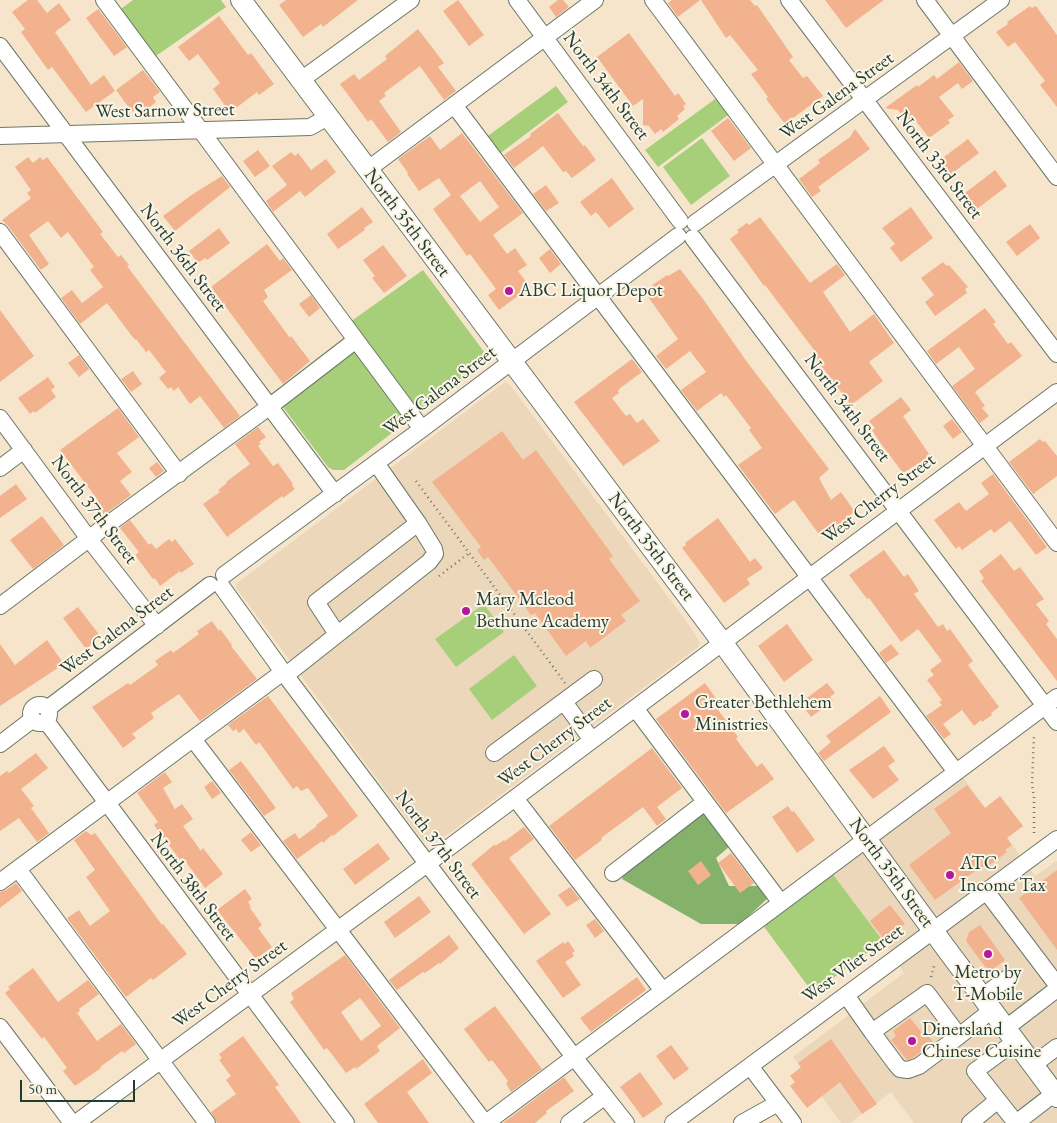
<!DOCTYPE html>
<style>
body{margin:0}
#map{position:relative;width:1057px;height:1123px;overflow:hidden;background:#f6e5cb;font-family:"EB Garamond",serif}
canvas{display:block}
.scale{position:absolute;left:20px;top:1080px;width:115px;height:22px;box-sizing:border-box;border:2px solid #1f3d34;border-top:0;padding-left:6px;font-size:15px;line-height:18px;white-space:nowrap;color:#1f3d34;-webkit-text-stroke:4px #fcf5e5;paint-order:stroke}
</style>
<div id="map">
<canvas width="1057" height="1123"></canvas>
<div class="scale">50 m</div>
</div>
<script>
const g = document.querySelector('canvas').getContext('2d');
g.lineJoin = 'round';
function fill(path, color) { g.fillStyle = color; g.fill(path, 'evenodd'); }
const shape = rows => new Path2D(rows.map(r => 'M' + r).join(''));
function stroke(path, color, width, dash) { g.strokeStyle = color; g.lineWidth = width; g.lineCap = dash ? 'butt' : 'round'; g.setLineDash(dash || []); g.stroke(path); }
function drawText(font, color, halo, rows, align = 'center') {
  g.font = font + ' "EB Garamond",serif'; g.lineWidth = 4; g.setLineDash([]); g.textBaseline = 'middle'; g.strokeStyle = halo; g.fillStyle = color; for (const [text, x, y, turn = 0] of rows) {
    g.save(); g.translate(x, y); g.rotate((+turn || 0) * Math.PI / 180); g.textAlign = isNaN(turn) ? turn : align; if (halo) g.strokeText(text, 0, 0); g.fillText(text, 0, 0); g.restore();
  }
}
fill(shape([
 [505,382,510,385,692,629,700,643,698,647,450,833,431,844,423,841,240,593,236,588,236,584],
 [962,776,1035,876,1057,861,1057,1123,914,1123,891,1092,850,1123,841,1123,793,1057,904,973,883,941,832,873]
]), '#edd7bb');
fill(shape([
 [133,0,221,0,226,7,153,58,118,11],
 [556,86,568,102,498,155,485,138],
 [718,97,731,113,658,167,645,150],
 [702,138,730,176,691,205,663,167],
 [423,270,488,357,487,362,417,414,350,322],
 [356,347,410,419,344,470,333,470,328,467,280,403],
 [484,604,504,632,456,667,435,639],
 [514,655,537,686,492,720,469,689],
 [832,873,883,941,813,993,762,924]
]), '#a7cf7a');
fill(shape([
 [705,808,730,846,716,858,729,886,760,886,768,898,740,924,701,924,622,879,628,864]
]), '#85b26a');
fill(shape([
 [28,0,37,0,47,13,59,3,71,20,55,32,91,85,104,75,115,91,86,112,52,67,48,70,21,32,25,29,12,12],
 [286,0,358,0,323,27,321,24,303,37,279,5],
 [458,0,484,35,469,46,443,11],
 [558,0,563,0,569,7,556,17,549,7],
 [672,0,700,0,678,17,668,3],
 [701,0,750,0,755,6,757,5,793,57,789,60,803,78,807,76,823,96,785,124,766,99,768,97,751,74,758,70,730,35,726,38],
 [825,0,884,0,846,28],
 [1030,6,1032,8,1036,6,1057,35,1057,107,1040,85,1045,81,1015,42,1008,47,996,32,1008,24,1007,22],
 [98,9,127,47,114,56,86,18],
 [219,16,248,55,251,53,274,84,259,95,257,92,232,111,231,110,229,111,213,89,220,83,198,54,189,61,178,47],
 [418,29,444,63,438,67,456,91,444,100,420,66,384,93,386,96,379,101,401,132,388,142,371,119,368,122,340,84,354,74,359,80,387,59,385,56],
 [629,33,675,96,678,93,686,104,683,106,685,109,677,116,679,119,663,132,661,129,655,134,649,126,643,125,643,99,633,106,597,57],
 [959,62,973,81,962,89,958,83,939,97,954,116,948,120,950,123,929,138,913,117,906,121,898,110,885,108,917,85,918,87,934,75,937,79],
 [143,70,160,92,153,97,156,102,146,110,142,105,132,112,116,90],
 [558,113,583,146,585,145,596,160,572,178,566,171,563,172,543,146,514,168,504,155,531,136,530,134],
 [728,118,751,148,734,161,711,131],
 [855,129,870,149,818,187,821,191,812,197,799,179,820,163,818,160,850,137],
 [462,133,523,213,493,235,507,254,515,248,527,265,518,271,530,287,499,310,488,295,496,289,470,254,467,256,433,209,451,195,439,178,419,191,407,174,408,173,398,159,430,136,440,150],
 [480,181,499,207,480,222,460,196],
 [968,139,979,153,951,174,943,163,946,160,944,157],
 [258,150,270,166,255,177,243,161],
 [291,152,295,156,298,153,311,170,326,159,336,172,305,197,300,191,273,212,266,201,287,185,272,166],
 [28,157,33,163,40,157,43,160,47,157,103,232,100,234,118,257,121,255,129,265,127,266,240,416,224,428,200,396,190,404,178,387,174,391,171,387,168,389,159,378,166,372,149,350,146,352,136,339,135,340,107,303,80,324,61,298,72,290,82,303,103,287,90,270,94,267,68,232,61,238,48,221,29,235,49,264,41,270,8,226,2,220,31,198,27,193,31,190,15,167],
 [995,170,1007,186,977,209,965,193],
 [222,176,230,187,175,231,163,216,193,194],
 [612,178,634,209,609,228,596,212,591,216,580,202],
 [546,185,559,203,546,211,533,194],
 [362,207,373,222,364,228,365,230,338,249,327,234],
 [911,207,933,238,901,262,890,248,895,244,882,228],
 [760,217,810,283,837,264,845,275,823,292,850,332,874,314,894,343,869,362,883,381,851,405,815,358,817,354,765,285,764,286,730,239,739,232,737,230,747,223,749,225],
 [1030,224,1040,238,1017,256,1006,242],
 [219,228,230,243,207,260,205,258,198,263,189,251],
 [267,244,280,261,283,258,292,270,264,290,268,297,263,301,290,338,291,336,310,361,283,384,211,287],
 [383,245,407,276,384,293,372,278,375,276,363,260],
 [550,249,561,264,550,273,539,258],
 [943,262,947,266,949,265,968,287,965,289,967,293,935,316,925,302,934,295,921,278],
 [680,269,703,299,747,362,829,469,819,478,831,500,841,492,855,512,850,515,851,516,833,530,832,528,821,537,794,500,775,514,738,465,762,448,749,430,751,428,726,395,724,397,721,393,697,411,681,390,706,372,690,351,666,369,656,356,678,339,644,291,667,275,668,276],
 [311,295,320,308,309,317,299,304],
 [985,308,996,322,993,324,1008,344,1011,342,1022,356,975,392,985,406,982,408,989,416,980,423,952,386,975,369,959,347,936,364,927,351],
 [0,310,34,356,0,382],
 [79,355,89,369,79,377,68,363],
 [632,359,642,372,619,389,618,391,619,393,612,398,626,416,630,414,637,423,643,419,660,441,623,466,574,402],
 [133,371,142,384,131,392,121,379],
 [48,377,55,387,51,390,56,397,35,413,34,411,30,414,18,398],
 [901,397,911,410,903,416,929,454,924,460,903,473,879,441,872,430,875,428,869,421],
 [118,408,139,437,117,453,132,472,120,481,131,495,104,515,95,503,98,500,60,450],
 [952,419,962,432,953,439,943,426],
 [258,427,266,437,259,442,261,444,258,446,273,466,278,463,293,484,292,485,295,489,283,498,282,496,227,537,203,504,220,492,218,490,227,483,226,482,250,464,235,444],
 [502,431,523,460,536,450,613,556,609,559,640,601,621,615,626,621,590,648,586,641,566,656,535,613,531,615,488,557,484,560,477,550,481,547,432,482],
 [1040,439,1043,442,1045,441,1057,456,1057,476,1033,494,1009,462],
 [157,462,164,471,156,477,149,468],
 [993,474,1047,547,1036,555,1010,521,994,533,991,529,962,550,959,546,956,549,934,520,959,502,966,511,989,494,981,483],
 [16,484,27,499,0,518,0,496],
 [42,516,64,545,33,569,10,540],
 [718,518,750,562,755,558,763,568,747,579,750,584,724,603,682,548,686,545,685,543],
 [130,520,149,545,151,543,156,549,169,539,172,542,175,539,194,564,181,573,180,571,160,586,155,578,153,579,135,555,139,552,120,528],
 [884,550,904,577,908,574,919,591,914,594,938,627,943,624,947,631,950,629,973,661,968,665,999,707,991,713,992,715,982,722,981,720,974,726,962,710,943,724,951,734,944,739,926,716,942,705,939,702,942,700,927,680,934,675,930,670,942,661,918,629,901,642,869,598,867,599,849,575],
 [1001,554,1014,571,1020,567,1044,599,1036,604,1049,621,1046,624,1057,639,1057,681,981,581,984,578,979,571],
 [78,607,101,637,86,649,63,618],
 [212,621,219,631,220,629,232,645,231,646,257,679,200,721,179,694,151,713,154,718,132,734,136,738,123,748,92,707,128,683,130,685,158,665,155,661,171,650,173,653,199,634,197,631],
 [787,624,813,660,784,682,758,646],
 [47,640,64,664,0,706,0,644,15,665],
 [891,644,899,654,886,663,879,653],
 [705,683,720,704,716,707,738,737,736,739,757,767,762,763,774,779,726,813,656,719],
 [827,683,835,693,830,697,833,701,811,717,800,703],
 [268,696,358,816,333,836,332,835,323,843,322,841,297,859,283,841,295,833,299,839,317,826,316,825,328,816,308,788,301,791,297,786,293,789,259,742,256,745,244,729,239,733,236,729,233,731,228,725],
 [880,696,891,712,824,761,818,753,831,742,826,736],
 [884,746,895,761,888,766,899,780,873,799,849,770],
 [652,748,682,788,657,807,666,819,657,826,643,807,601,838,602,840,575,860,549,826],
 [36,753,48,768,21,789,34,806,31,808,49,833,37,842,19,818,0,831,0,776,7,771,9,773],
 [241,761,276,808,264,816,229,770],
 [165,772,172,782,163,788,175,809,182,804,193,819,183,826,201,851,203,848,223,874,205,888,183,858,180,860,154,825,158,822,137,793],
 [212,781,221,793,212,799,204,787],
 [967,785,985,808,1000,796,1023,826,1007,838,1012,845,1005,850,1007,852,987,867,986,865,978,870,978,869,935,900,909,865,951,833,934,809],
 [788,806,792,812,794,811,815,840,797,853,772,817],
 [524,827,534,839,509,858,551,914,524,934,471,864,495,844,495,846,504,840,505,841],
 [86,831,91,835,95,833,162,925,163,924,187,954,153,980,151,978,126,997,67,918,79,910,90,926,110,911,86,877,95,870,74,840],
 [251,832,261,845,251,852,241,840],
 [378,843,390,859,355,885,343,869],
 [731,853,754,883,740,893,718,863],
 [701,861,711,875,698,885,688,871],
 [1057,870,1057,950,1019,898],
 [16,883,22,891,0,908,0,892,6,890],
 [570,887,580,899,567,907,558,895],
 [245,889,252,899,248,902,251,907,250,908,262,925,258,928,272,947,256,959,217,910],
 [419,896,431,912,395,938,384,922],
 [890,905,905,924,884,939,870,921],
 [595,919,604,931,595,938,586,925],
 [980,925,1005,960,989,972,966,941,969,932],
 [449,935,459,948,440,964,439,963,425,973,423,972,397,990,389,980],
 [568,941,575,951,572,953,574,956,565,962,581,985,563,998,536,961,563,942,565,944],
 [345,955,400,1028,377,1046,380,1051,356,1069,355,1067,346,1073,327,1048,324,1050,290,1002,294,999,291,993],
 [360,998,381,1026,361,1041,341,1012],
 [33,968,58,1002,88,980,99,994,79,1009,80,1011,77,1013,97,1041,121,1024,136,1044,124,1053,122,1051,100,1067,101,1068,75,1086,63,1071,67,1068,44,1037,42,1039,5,993,10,989,8,987],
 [637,977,646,990,591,1032,580,1018],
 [495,1006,542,1069,511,1092,506,1083,508,1081,492,1060,489,1062,464,1029],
 [910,1018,923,1034,926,1032,933,1042,914,1057,907,1060,891,1040,896,1036,893,1031],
 [243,1036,279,1085,275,1087,301,1123,217,1123,211,1112,236,1094,226,1080,231,1076,219,1060,222,1058,219,1054],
 [831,1039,877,1104,862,1114,840,1082,807,1108,790,1086,795,1082,790,1076,801,1067,798,1063],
 [671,1045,689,1069,674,1080,656,1056],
 [423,1059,432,1073,407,1092,429,1123,378,1123,364,1104],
 [640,1072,663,1104,643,1118,620,1087],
 [564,1077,574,1091,546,1111,547,1113,535,1123,503,1123]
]), '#f2b28d');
const minor = shape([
 [104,0,422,429],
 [517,0,680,221],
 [653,0,1057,543],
 [789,0,1057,354],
 [925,0,1057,177],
 [0,46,335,494],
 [301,80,411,0],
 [454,105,956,772],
 [0,136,310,127,328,117],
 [367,170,595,0],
 [695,223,1001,0],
 [0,232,179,474],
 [693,238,1057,722],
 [0,418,89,539,157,626],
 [0,468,24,450],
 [224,575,422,429,678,236],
 [222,587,283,672,417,850,574,1057,626,1123],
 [0,606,103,528,269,407,356,340],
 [337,634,316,602,418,523],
 [286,675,429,562,435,554,434,549,418,523,376,463],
 [564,702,592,740],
 '31 714a9 9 0 1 1 18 0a9 9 0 1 1-18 0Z',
 [635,708,781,903],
 [47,709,210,585],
 [46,721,346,1123],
 [193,739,485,1123],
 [0,744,33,719],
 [494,753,594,679],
 [515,798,663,991],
 [18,869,207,1123],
 [613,873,705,802],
 [0,882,283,672],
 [986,891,1057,985],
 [846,995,872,1032,927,993,959,1036,992,1010],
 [982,997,1009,977],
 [0,1027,72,1123],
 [1006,1028,1057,989],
 [872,1032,895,1063,900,1069,908,1070,919,1066,959,1036],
 [1016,1041,975,1071,1016,1123],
 [1033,1065,1057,1047],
 [750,1066,793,1123],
 [76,1123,427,864,1057,392],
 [486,1123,1057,697],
 [569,1123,605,1096],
 [673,1123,1057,839],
 [742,1123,778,1103],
 [970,1123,998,1100],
 [1016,1123,1055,1093]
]);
const major = shape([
 [241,0,722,642,945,947,1057,1097]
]);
stroke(minor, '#6a7869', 18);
stroke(major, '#6a7869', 22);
stroke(shape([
 [416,481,565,683],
 [439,576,468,554],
 [1034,833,1034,797,1032,785,1034,735],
 [931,977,934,966]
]), '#6a7869', 2.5, [1, 4]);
stroke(minor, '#fff', 16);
stroke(major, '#fff', 20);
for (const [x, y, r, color] of [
 [509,291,5,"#b5179e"],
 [466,611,5,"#b5179e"],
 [685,714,5,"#b5179e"],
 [950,875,5,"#b5179e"],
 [988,954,5,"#b5179e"],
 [912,1041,5,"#b5179e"]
]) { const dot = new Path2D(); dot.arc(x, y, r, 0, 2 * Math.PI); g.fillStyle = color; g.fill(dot); stroke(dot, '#fcf5e5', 2); }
drawText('19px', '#1f3d34', '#fcf5e5', [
 ["North 34th Street",606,86,53],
 ["West Galena Street",837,96,-36],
 ["West Sarnow Street",165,111,-1],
 ["North 33rd Street",939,165,53],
 ["North 35th Street",407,223,53],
 ["North 36th Street",183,258,53],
 ["West Galena Street",440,391,-37],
 ["North 34th Street",847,408,53],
 ["West Cherry Street",879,499,-37],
 ["North 37th Street",94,510,53],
 ["North 35th Street",651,547,53],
 ["West Galena Street",117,631,-37],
 ["West Cherry Street",555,742,-37],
 ["North 37th Street",438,845,53],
 ["North 35th Street",891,873,54],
 ["North 38th Street",193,887,53],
 ["West Vliet Street",853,964,-36],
 ["West Cherry Street",230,984,-36]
]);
drawText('19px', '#1f3d34', '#fcf5e5', [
 ["ABC Liquor Depot",519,291],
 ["Mary Mcleod",476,600],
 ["Bethune Academy",476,622],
 ["Greater Bethlehem",695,703],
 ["Ministries",695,725],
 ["ATC",960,864],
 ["Income Tax",960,886],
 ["Metro by",988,973,"center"],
 ["T-Mobile",988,995,"center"],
 ["Dinersland",922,1030],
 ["Chinese Cuisine",922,1052]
], 'left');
</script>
